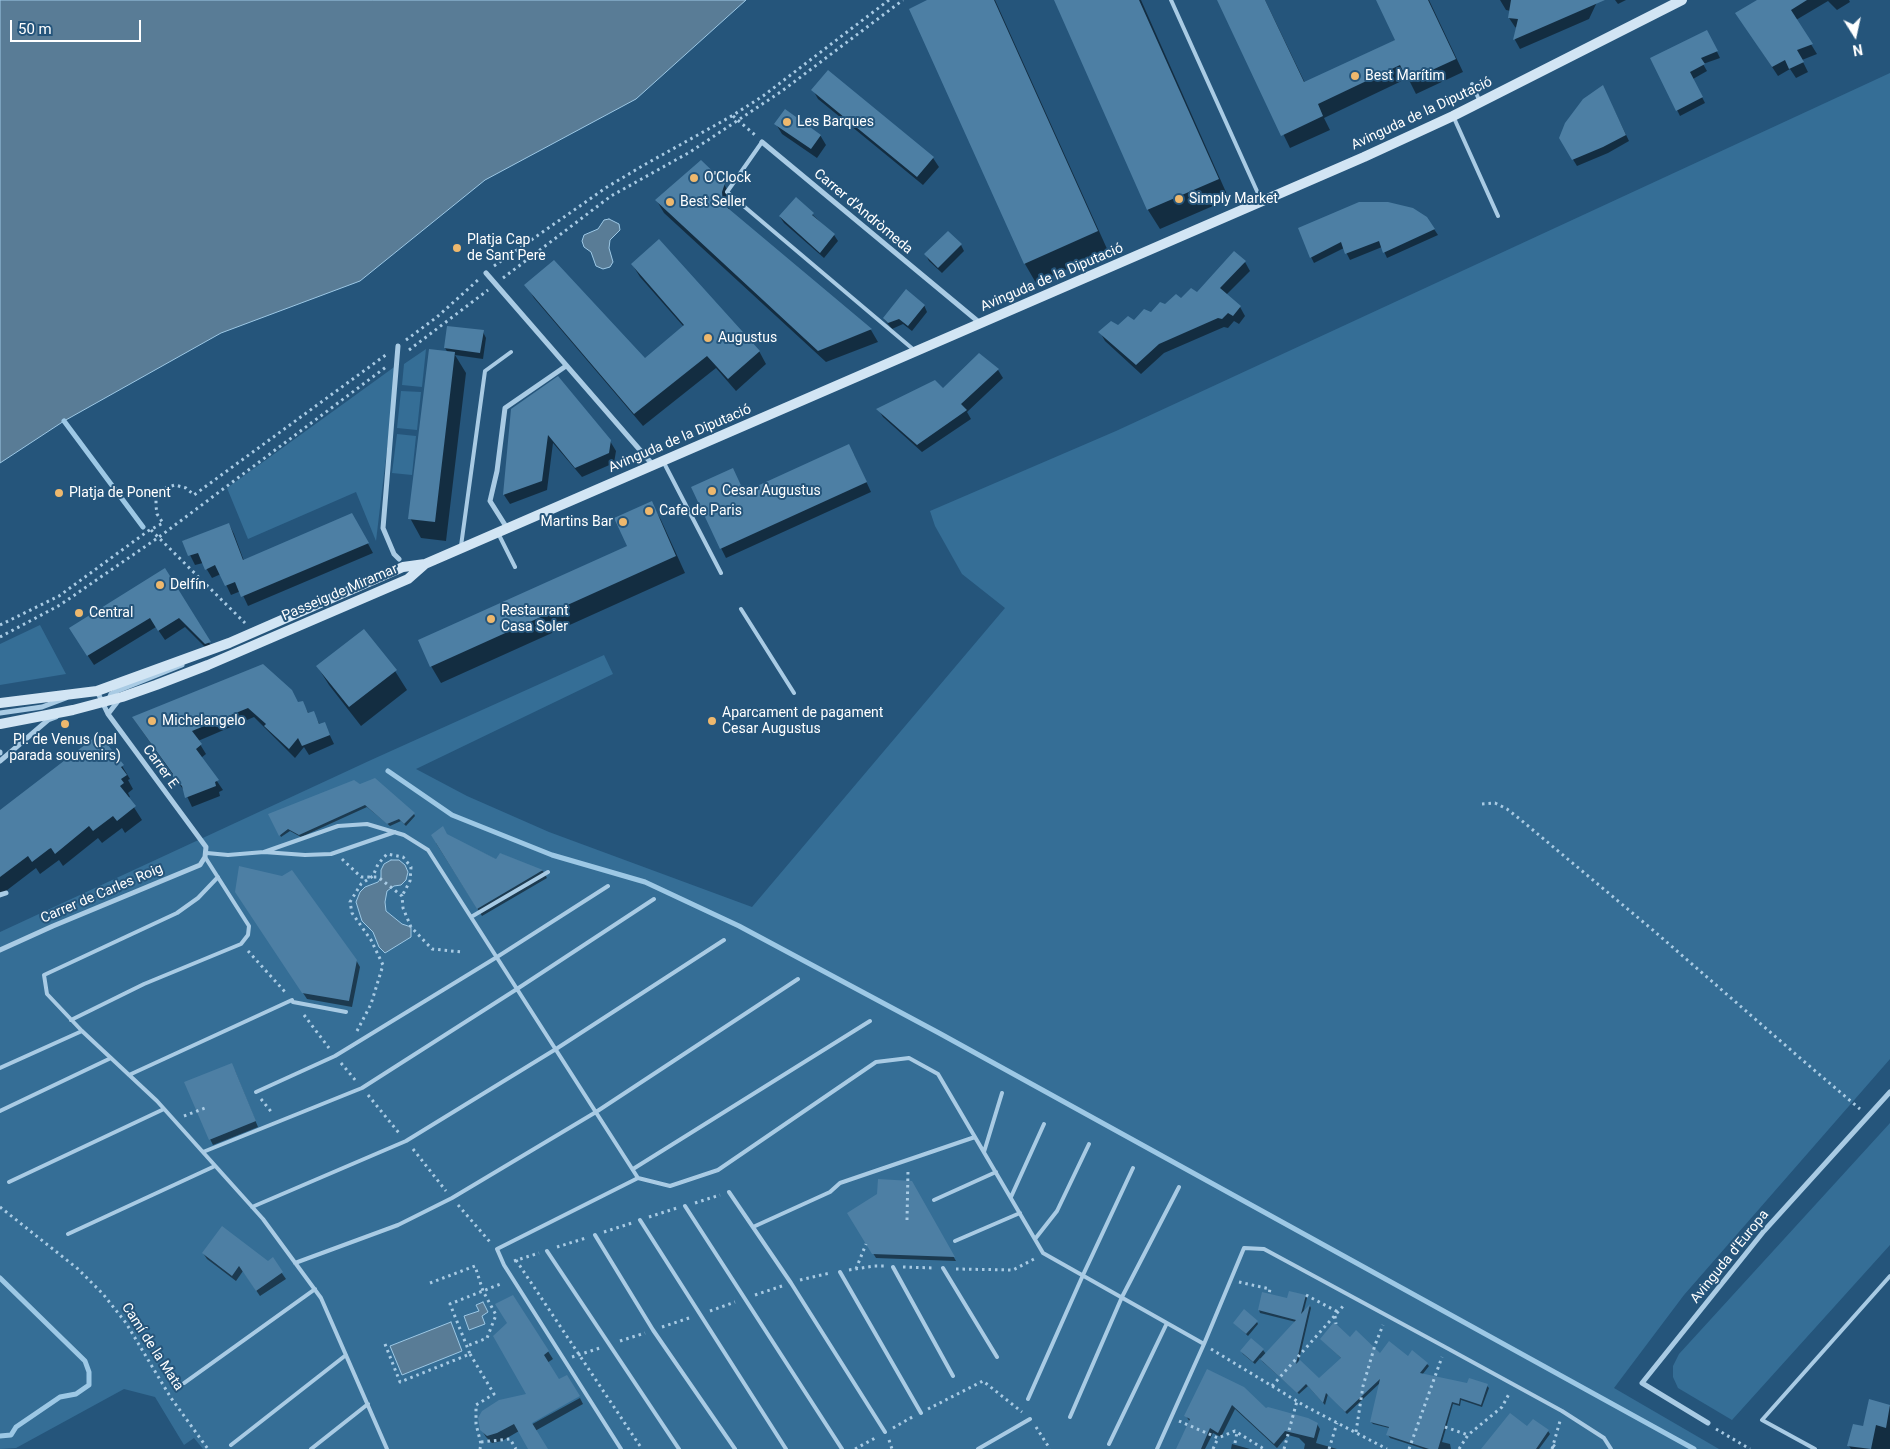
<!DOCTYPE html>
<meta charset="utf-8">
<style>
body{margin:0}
#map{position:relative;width:1890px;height:1449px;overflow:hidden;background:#25557b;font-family:Roboto,sans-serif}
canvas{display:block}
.north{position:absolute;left:1830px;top:10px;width:50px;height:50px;-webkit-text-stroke:4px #25557b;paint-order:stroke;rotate:170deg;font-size:14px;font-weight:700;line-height:20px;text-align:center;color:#fff}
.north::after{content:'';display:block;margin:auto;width:18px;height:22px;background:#fff;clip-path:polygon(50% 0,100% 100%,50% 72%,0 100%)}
.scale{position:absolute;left:10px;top:20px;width:131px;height:22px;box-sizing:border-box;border:2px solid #fff;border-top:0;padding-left:6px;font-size:15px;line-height:18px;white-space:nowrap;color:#fff;-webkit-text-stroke:4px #25557b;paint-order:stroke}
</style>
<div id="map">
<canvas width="1890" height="1449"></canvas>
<div class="north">N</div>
<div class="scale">50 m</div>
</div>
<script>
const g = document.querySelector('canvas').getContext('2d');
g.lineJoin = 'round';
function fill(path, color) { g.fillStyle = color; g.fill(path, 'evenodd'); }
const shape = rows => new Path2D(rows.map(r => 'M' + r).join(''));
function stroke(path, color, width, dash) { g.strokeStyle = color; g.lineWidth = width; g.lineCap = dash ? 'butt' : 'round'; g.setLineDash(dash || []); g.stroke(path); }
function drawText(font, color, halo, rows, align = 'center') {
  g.font = font + ' Roboto,sans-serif'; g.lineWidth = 4; g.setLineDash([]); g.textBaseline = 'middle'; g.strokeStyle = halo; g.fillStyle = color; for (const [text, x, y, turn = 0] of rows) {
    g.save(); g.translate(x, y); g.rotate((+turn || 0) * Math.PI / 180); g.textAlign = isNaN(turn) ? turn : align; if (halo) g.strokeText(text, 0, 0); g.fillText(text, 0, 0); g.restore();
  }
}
fill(shape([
 [1890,73,1890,1059,1684,1295,1614,1388,1719,1449,203,1449,194,1438,184,1445,155,1397,124,1389,16,1448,0,1449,0,932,371,760,604,655,613,674,416,769,467,796,549,832,752,907,1005,608,962,574,935,526,930,511,1116,431],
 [426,349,422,387,402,385,404,364],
 [397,365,376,541,356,492,248,539,227,488],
 [401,391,421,392,417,430,397,428],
 [397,434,416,436,412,475,392,473],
 [40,625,66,674,0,685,0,644],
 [1890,1123,1890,1245,1732,1420,1678,1388,1673,1377,1673,1366,1679,1354]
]), '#356e96');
const water = shape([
 [0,0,746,0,636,99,485,180,360,281,221,333,64,421,0,463,0,0],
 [609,219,619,224,620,230,610,240,609,248,613,262,610,267,603,269,596,266,591,252,584,247,582,241,584,235,598,229,604,220,609,219],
 [391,860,399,860,405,865,408,872,406,880,401,885,394,886,387,891,385,902,386,911,402,924,411,927,411,937,385,953,379,947,373,932,362,921,356,902,360,892,365,887,378,882,381,878,381,870,384,864,391,860],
 [483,1302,488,1312,482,1316,485,1324,469,1330,464,1316,479,1311,476,1305,483,1302],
 [451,1322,462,1351,402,1375,390,1346,451,1322]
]);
fill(water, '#597c96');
stroke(water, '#9dc8e5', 1);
fill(shape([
 [931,0,995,0,1108,251,1036,283,1025,264,910,9],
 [1055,0,1141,0,1229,199,1160,229,1148,210],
 [1218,0,1265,0,1305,83,1396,40,1377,0,1429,0,1463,72,1416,94,1408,78,1324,118,1330,130,1290,148],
 [1500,0,1598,0,1589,19,1520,49,1515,40,1517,28,1515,27,1509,18,1511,11,1506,10],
 [1615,0,1626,0,1618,4],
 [1759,0,1849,0,1850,2,1837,10,1828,1,1796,20,1817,54,1802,60,1808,72,1796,78,1790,69,1778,76,1743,23],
 [1710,37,1720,58,1703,64,1707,71,1693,79,1705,103,1680,116,1652,59],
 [813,90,933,158,939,167,923,185,818,99],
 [1606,93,1629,141,1608,153,1577,166,1560,138],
 [776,124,820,135,826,145,817,158,782,134],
 [724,184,731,197,729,210,871,330,878,342,826,362,664,213,657,201],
 [796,199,834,235,838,241,824,258,784,223,780,217],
 [1388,203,1434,229,1438,235,1387,258,1382,247,1350,260,1344,248,1314,263,1311,257],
 [961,245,964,251,942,273,929,261,926,255],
 [1245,262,1250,271,1226,295,1240,307,1245,316,1239,324,1234,321,1228,328,1224,327,1164,353,1141,374,1105,341,1100,332,1134,322,1166,306,1198,293],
 [632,264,759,351,766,364,736,391,716,368,643,426,534,298,526,285,645,359,684,327,640,277],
 [924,305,927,312,912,331,903,324,892,329,884,319],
 [483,332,486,338,483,359,455,355,466,373,446,541,421,538,410,518,448,353,445,348],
 [979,354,998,370,1003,378,967,412,971,419,922,452,883,417,878,409,944,390],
 [512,410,610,441,616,451,614,463,582,477,553,443,547,490,510,504,504,495],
 [854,455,871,492,726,558,721,548,744,493],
 [651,503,661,520,685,573,441,683,431,666,628,546],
 [352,514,373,553,248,606,241,591,231,595,221,574,212,578,203,563,195,565,183,541,229,524,234,534,244,561],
 [164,570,215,652,212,654,185,627,165,640,156,627,94,665,76,638],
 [317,666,395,671,407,690,361,726,329,685],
 [302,702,309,714,313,712,320,725,324,723,334,744,309,755,304,747,295,758,254,717,198,741,206,754,201,758,223,790,219,792,220,796,192,807,185,792,133,718],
 [122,766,130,779,128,780,133,789,128,793,130,797,128,798,142,820,125,833,122,828,102,843,98,838,63,866,59,860,40,874,36,868,2,894,0,892,0,811],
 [354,781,414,814,415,816,406,826,401,821,390,826,367,807,301,837,290,831,281,837,270,815],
 [447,835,497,860,501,854,543,871,547,878,482,916,436,843],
 [240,898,356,960,360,967,352,1007,307,999],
 [235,1071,258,1127,213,1145,210,1139],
 [911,1182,956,1261,876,1258,848,1213],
 [203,1253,268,1262,272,1259,286,1279,260,1296,243,1271,236,1281,207,1259],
 [1305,1296,1307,1298,1303,1314,1310,1306,1311,1308,1298,1364,1319,1380,1342,1359,1321,1339,1350,1338,1380,1354,1408,1358,1427,1364,1429,1366,1422,1375,1468,1385,1487,1386,1489,1388,1482,1407,1461,1400,1460,1406,1453,1404,1442,1442,1450,1444,1451,1449,1424,1449,1390,1438,1388,1435,1393,1429,1373,1424,1371,1422,1381,1382,1347,1414,1328,1394,1325,1405,1308,1386,1299,1394,1263,1362,1260,1358,1255,1364,1243,1354,1241,1351,1263,1350,1266,1354,1296,1322,1260,1313,1259,1310],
 [513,1297,553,1359,547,1363,526,1425,527,1427,580,1398,583,1404,535,1431,546,1449,530,1449,519,1431,502,1441,492,1443,486,1437,481,1429,528,1395,508,1324],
 [1257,1322,1258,1324,1248,1336,1234,1323],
 [1208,1371,1266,1410,1317,1424,1320,1429,1316,1443,1337,1449,1304,1449,1305,1444,1299,1438,1288,1435,1277,1448,1235,1409,1221,1437,1213,1433,1205,1449,1177,1449,1190,1422,1186,1416],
 [1870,1401,1890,1406,1890,1449,1851,1449,1849,1446,1863,1427],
 [1527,1428,1548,1431,1550,1434,1539,1449,1487,1449],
 [1232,1444,1250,1449,1231,1449]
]), '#0007');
stroke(shape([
 [64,421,143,527],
 [388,771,452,815,552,855,645,882,739,926,939,1033,1694,1449],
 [0,1278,85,1361,89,1372,89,1385,76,1394,60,1397,16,1427,11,1435,0,1436]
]), '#9dc8e5', 5);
fill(shape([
 [927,0,994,0,1098,231,1024,264,909,9],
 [1054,0,1139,0,1219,179,1147,210],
 [1217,0,1265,0,1304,82,1395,40,1376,0,1428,0,1456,59,1408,81,1400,65,1318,104,1323,116,1281,136],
 [1511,0,1605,0,1513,40,1518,19,1508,18],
 [1757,0,1807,0,1791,10,1813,44,1797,50,1804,62,1789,69,1785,60,1772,67,1735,13],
 [1707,30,1718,51,1701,58,1705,64,1690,72,1703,97,1676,111,1650,58],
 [828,70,934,157,917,177,811,90],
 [1603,85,1626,135,1603,147,1572,160,1559,138,1565,123,1583,99],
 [785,109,821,135,811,149,774,124],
 [701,160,725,183,722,192,723,204,872,329,818,351,655,200],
 [796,197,814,213,812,215,835,234,820,253,779,216],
 [1359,202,1388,202,1413,208,1427,217,1435,229,1383,253,1379,241,1345,254,1341,242,1310,258,1298,228],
 [948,231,962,244,938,268,924,254],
 [659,239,760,351,728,379,707,356,634,414,524,285,554,260,645,358,684,325,631,264],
 [1234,251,1246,261,1220,288,1241,306,1233,316,1228,313,1222,319,1218,318,1159,344,1136,365,1098,332,1111,321,1118,325,1128,316,1134,320,1144,309,1151,312,1160,302,1165,304,1176,294,1181,298,1191,288,1197,292],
 [906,289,925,305,908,326,899,319,888,323,883,318],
 [447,326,484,330,480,353,444,348],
 [429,349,455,352,435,522,408,519],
 [979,353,999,369,961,404,967,410,917,445,876,409,935,380,943,388],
 [558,376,611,440,609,453,575,468,548,435,542,481,503,495,511,409],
 [849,444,867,482,720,549,691,487,733,468,744,492],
 [652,501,676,556,430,667,418,640,627,546,614,518],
 [352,513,369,543,241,597,235,582,225,586,215,565,205,570,198,553,188,556,182,541,229,523,243,560],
 [165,568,211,642,205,644,179,618,158,631,150,618,87,656,69,628],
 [364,629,397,670,349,707,316,666],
 [263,664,292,690,298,702,303,701,308,713,314,711,319,724,325,722,330,735,302,746,298,738,289,749,264,726,266,724,248,708,192,731,202,744,196,749,219,780,215,782,216,786,185,798,182,786,173,777,173,774,132,717],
 [99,734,124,765,121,767,127,775,121,779,124,783,120,786,136,806,117,821,113,816,93,831,89,826,55,854,51,848,49,849,32,862,28,856,0,877,0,810],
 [375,778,415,813,404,824,399,819,387,824,365,805,299,835,288,829,279,836,268,814,354,780,360,784],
 [443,826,447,834,496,859,500,853,543,870,477,909,431,835],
 [239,866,282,876,292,870,357,960,349,1001,302,993,235,892],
 [232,1063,256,1121,209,1140,184,1082],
 [878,1179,912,1181,955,1257,872,1254,847,1213,877,1194],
 [222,1226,268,1261,273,1257,283,1272,256,1291,239,1266,232,1276,202,1253],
 [1289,1291,1306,1295,1301,1314,1310,1304,1296,1364,1300,1360,1319,1378,1341,1358,1320,1339,1334,1322,1350,1337,1356,1330,1380,1353,1389,1341,1408,1356,1412,1350,1428,1363,1420,1373,1467,1383,1469,1378,1488,1384,1481,1405,1460,1398,1459,1404,1452,1402,1438,1449,1429,1449,1386,1435,1389,1427,1370,1422,1380,1379,1345,1412,1326,1393,1323,1403,1306,1384,1297,1393,1260,1359,1296,1320,1258,1310,1262,1292,1287,1298],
 [513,1295,549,1351,544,1355,559,1379,567,1375,580,1396,532,1423,548,1449,528,1449,514,1424,497,1433,487,1436,480,1430,478,1418,482,1411,499,1400,526,1394,493,1336,507,1323,495,1304],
 [1244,1309,1258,1321,1246,1334,1233,1323],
 [1251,1338,1264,1349,1253,1362,1240,1351],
 [1207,1369,1244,1387,1266,1408,1268,1407,1308,1418,1318,1423,1314,1438,1285,1431,1274,1444,1232,1405,1218,1433,1210,1428,1201,1449,1176,1449,1190,1419,1184,1416],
 [1869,1399,1890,1405,1886,1428,1876,1425,1871,1449,1847,1446,1853,1424,1863,1426],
 [1510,1413,1527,1426,1533,1419,1549,1430,1536,1449,1481,1449]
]), '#4d7fa4');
stroke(shape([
 [733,116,755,135],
 [494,266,607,187,644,165,730,117,763,96,889,0],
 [503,278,611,196,690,152,782,91,903,0],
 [406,340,437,317,478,280],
 [409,350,488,290],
 [151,530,245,623],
 [0,625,59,596,148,531,163,523,157,514,156,506,156,497,165,488,175,485,186,488,194,495,387,354],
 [0,637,60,605,159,537,386,367],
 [1482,804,1495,803,1507,809,1521,820,1654,931,1800,1058,1860,1109],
 [342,859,361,877,378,877,402,896,403,908,411,927,432,949,462,952],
 [248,951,286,993],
 [304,1015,329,1048],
 [357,1031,371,1004,383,965,371,940,352,913,350,902,361,884,373,876,378,864,387,854,403,857,411,867,410,881,402,896],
 [341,1063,356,1081],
 [368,1095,399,1133],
 [261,1099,273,1114],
 [184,1116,205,1108],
 [413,1149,446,1191],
 [695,1203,720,1195],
 [458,1205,490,1242],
 [0,1207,78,1269,103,1294,126,1323,171,1398,208,1449],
 [649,1217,677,1208],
 [907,1220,908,1170],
 [604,1232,632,1223],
 [557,1247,586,1238],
 [516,1260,642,1449],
 [514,1261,539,1253],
 [903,1267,935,1268],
 [856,1269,866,1244],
 [956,1269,1013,1270,1036,1258],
 [849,1270,874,1266,885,1266],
 [800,1280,830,1273],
 [1239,1282,1270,1289,1269,1294],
 [430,1283,475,1266,483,1291,496,1315,487,1338,467,1346],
 [755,1295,782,1286],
 [1306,1295,1338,1312],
 [710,1311,735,1302],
 [1335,1316,1336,1324],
 [662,1327,692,1317],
 [620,1341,645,1333],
 [385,1344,400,1382,470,1354,450,1304,503,1283],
 [1211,1349,1305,1406,1387,1449],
 [470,1354,494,1394,476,1405,476,1424,481,1444,480,1449],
 [572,1357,600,1348],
 [1272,1386,1345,1304],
 [928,1409,983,1381,1022,1412],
 [1179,1421,1218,1438,1235,1431,1264,1449],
 [1036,1427,1050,1449],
 [1445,1427,1468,1435],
 [893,1428,914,1416],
 [1716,1429,1750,1449],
 [1356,1432,1363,1386,1375,1345,1383,1325],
 [889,1440,892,1449],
 [481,1442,510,1439,516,1449],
 [1235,1443,1237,1432],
 [1553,1445,1558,1449],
 [855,1449,877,1437],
 [1213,1449,1218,1438],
 [1284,1449,1297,1401],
 [1329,1449,1337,1423],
 [1409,1449,1442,1357],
 [1459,1449,1468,1435,1502,1407,1510,1392],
 [1552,1449,1560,1421]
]), '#a9cbe4', 3, [2.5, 4]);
stroke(shape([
 [1171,0,1261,200],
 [1472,84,1480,102],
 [1454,118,1498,216],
 [762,142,727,192,914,350],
 [663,461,721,573],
 [498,533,515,567],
 [461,546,485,371,511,352],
 [741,609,794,693],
 [264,852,338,826,367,824,404,835,428,850,638,1178,497,1249,504,1265,621,1449],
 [207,853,228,855,264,852,305,855,331,854,395,832],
 [218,877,198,898,177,913,44,975,47,994,82,1031,157,1101,263,1219,321,1298,387,1449],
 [471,917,548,872],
 [293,1002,346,1012],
 [71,1020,144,984,241,944,248,935,249,926,205,857],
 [0,1068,82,1031],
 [129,1075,292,1000],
 [256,1092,335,1056,497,957,608,886],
 [0,1111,111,1058],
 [203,1152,362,1088,517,989,654,899],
 [984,1152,1002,1093],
 [633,1169,870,1021],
 [638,1178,670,1186,718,1170,876,1062,909,1058,938,1074,1043,1253,1204,1344],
 [9,1182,164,1109],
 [729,1192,791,1283,885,1432],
 [1011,1197,1044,1124],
 [934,1200,996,1172],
 [685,1206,842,1449],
 [252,1207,406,1141,556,1049,724,940],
 [640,1220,786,1449],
 [753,1227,830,1192,840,1183,975,1137],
 [68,1234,215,1166],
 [595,1235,653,1330,735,1449],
 [1035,1239,1057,1211,1089,1144],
 [955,1241,1020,1213],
 [547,1251,679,1449],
 [295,1263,398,1225,452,1198,596,1112,798,979],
 [893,1267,953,1376],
 [943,1268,997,1357],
 [840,1272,921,1413],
 [184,1383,315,1289],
 [1028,1399,1083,1275,1133,1168],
 [1070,1417,1122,1297,1179,1187],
 [1109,1444,1167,1323],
 [231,1445,346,1355],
 [311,1449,368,1404],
 [978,1449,1030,1419],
 [1157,1449,1204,1344,1244,1248,1264,1249,1445,1347,1562,1411,1604,1438,1611,1449],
 [1815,1449,1762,1420,1890,1276]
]), '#a9cbe4', 4);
stroke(shape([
 [762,142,980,323],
 [486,273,653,465],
 [398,346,383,528,394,554,399,559],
 [507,528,490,501,497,471,505,408,566,366],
 [109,699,111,694,117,691,182,665],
 [0,713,42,707,66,698],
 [108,714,118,701],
 [0,752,0,753],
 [0,761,48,720,56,717],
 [0,895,6,893],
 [0,950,53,926,200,865,205,857,206,847,108,714,97,691],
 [1708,1423,1642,1383,1764,1231,1890,1092]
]), '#a9cbe4', 5);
stroke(shape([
 [0,703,97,691,229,643,403,567,425,564,1364,157,1453,116,1682,0],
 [0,724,73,710,122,697,156,685,208,665,408,579,425,564]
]), '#d2e5f4', 10);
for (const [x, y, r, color] of [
 [1355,76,5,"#eeb86d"],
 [787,122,5,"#eeb86d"],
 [694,178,5,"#eeb86d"],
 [1179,199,5,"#eeb86d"],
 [670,202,5,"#eeb86d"],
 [457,248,5,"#eeb86d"],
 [708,338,5,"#eeb86d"],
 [712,491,5,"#eeb86d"],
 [59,493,5,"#eeb86d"],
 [649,511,5,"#eeb86d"],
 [623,522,5,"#eeb86d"],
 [160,585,5,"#eeb86d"],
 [79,613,5,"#eeb86d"],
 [491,619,5,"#eeb86d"],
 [152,721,5,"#eeb86d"],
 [712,721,5,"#eeb86d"],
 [65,724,5,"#eeb86d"]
]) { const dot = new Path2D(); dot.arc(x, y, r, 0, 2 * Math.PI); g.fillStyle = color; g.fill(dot); stroke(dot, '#25557b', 2); }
drawText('14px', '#fff', '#25557b', [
 ["Best Marítim",1365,76],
 ["Les Barques",797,122],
 ["O'Clock",704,178],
 ["Simply Market",1189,199],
 ["Best Seller",680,202],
 ["Platja Cap",467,240],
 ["de Sant Pere",467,256],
 ["Augustus",718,338],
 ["Cesar Augustus",722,491],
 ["Platja de Ponent",69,493],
 ["Cafe de Paris",659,511],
 ["Martins Bar",613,522,"right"],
 ["Delfín",170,585],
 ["Restaurant",501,611],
 ["Casa Soler",501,627],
 ["Central",89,613],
 ["Aparcament de pagament",722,713],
 ["Cesar Augustus",722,729],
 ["Michelangelo",162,721],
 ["Pl. de Venus (pal",65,740,"center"],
 ["parada souvenirs)",65,756,"center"]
], 'left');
drawText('14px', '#fff', '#25557b', [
 ["Avinguda de la Diputació",1422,114,-25],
 ["Carrer d'Andròmeda",863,212,40],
 ["Avinguda de la Diputació",1052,278,-23],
 ["Avinguda de la Diputació",680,439,-23],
 ["Passeig de Miramar",340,593,-23],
 ["Carrer E",160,767,54],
 ["Carrer de Carles Roig",102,894,-23],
 ["Avinguda d'Europa",1730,1257,-51],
 ["Camí de la Mata",152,1347,57]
]);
</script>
